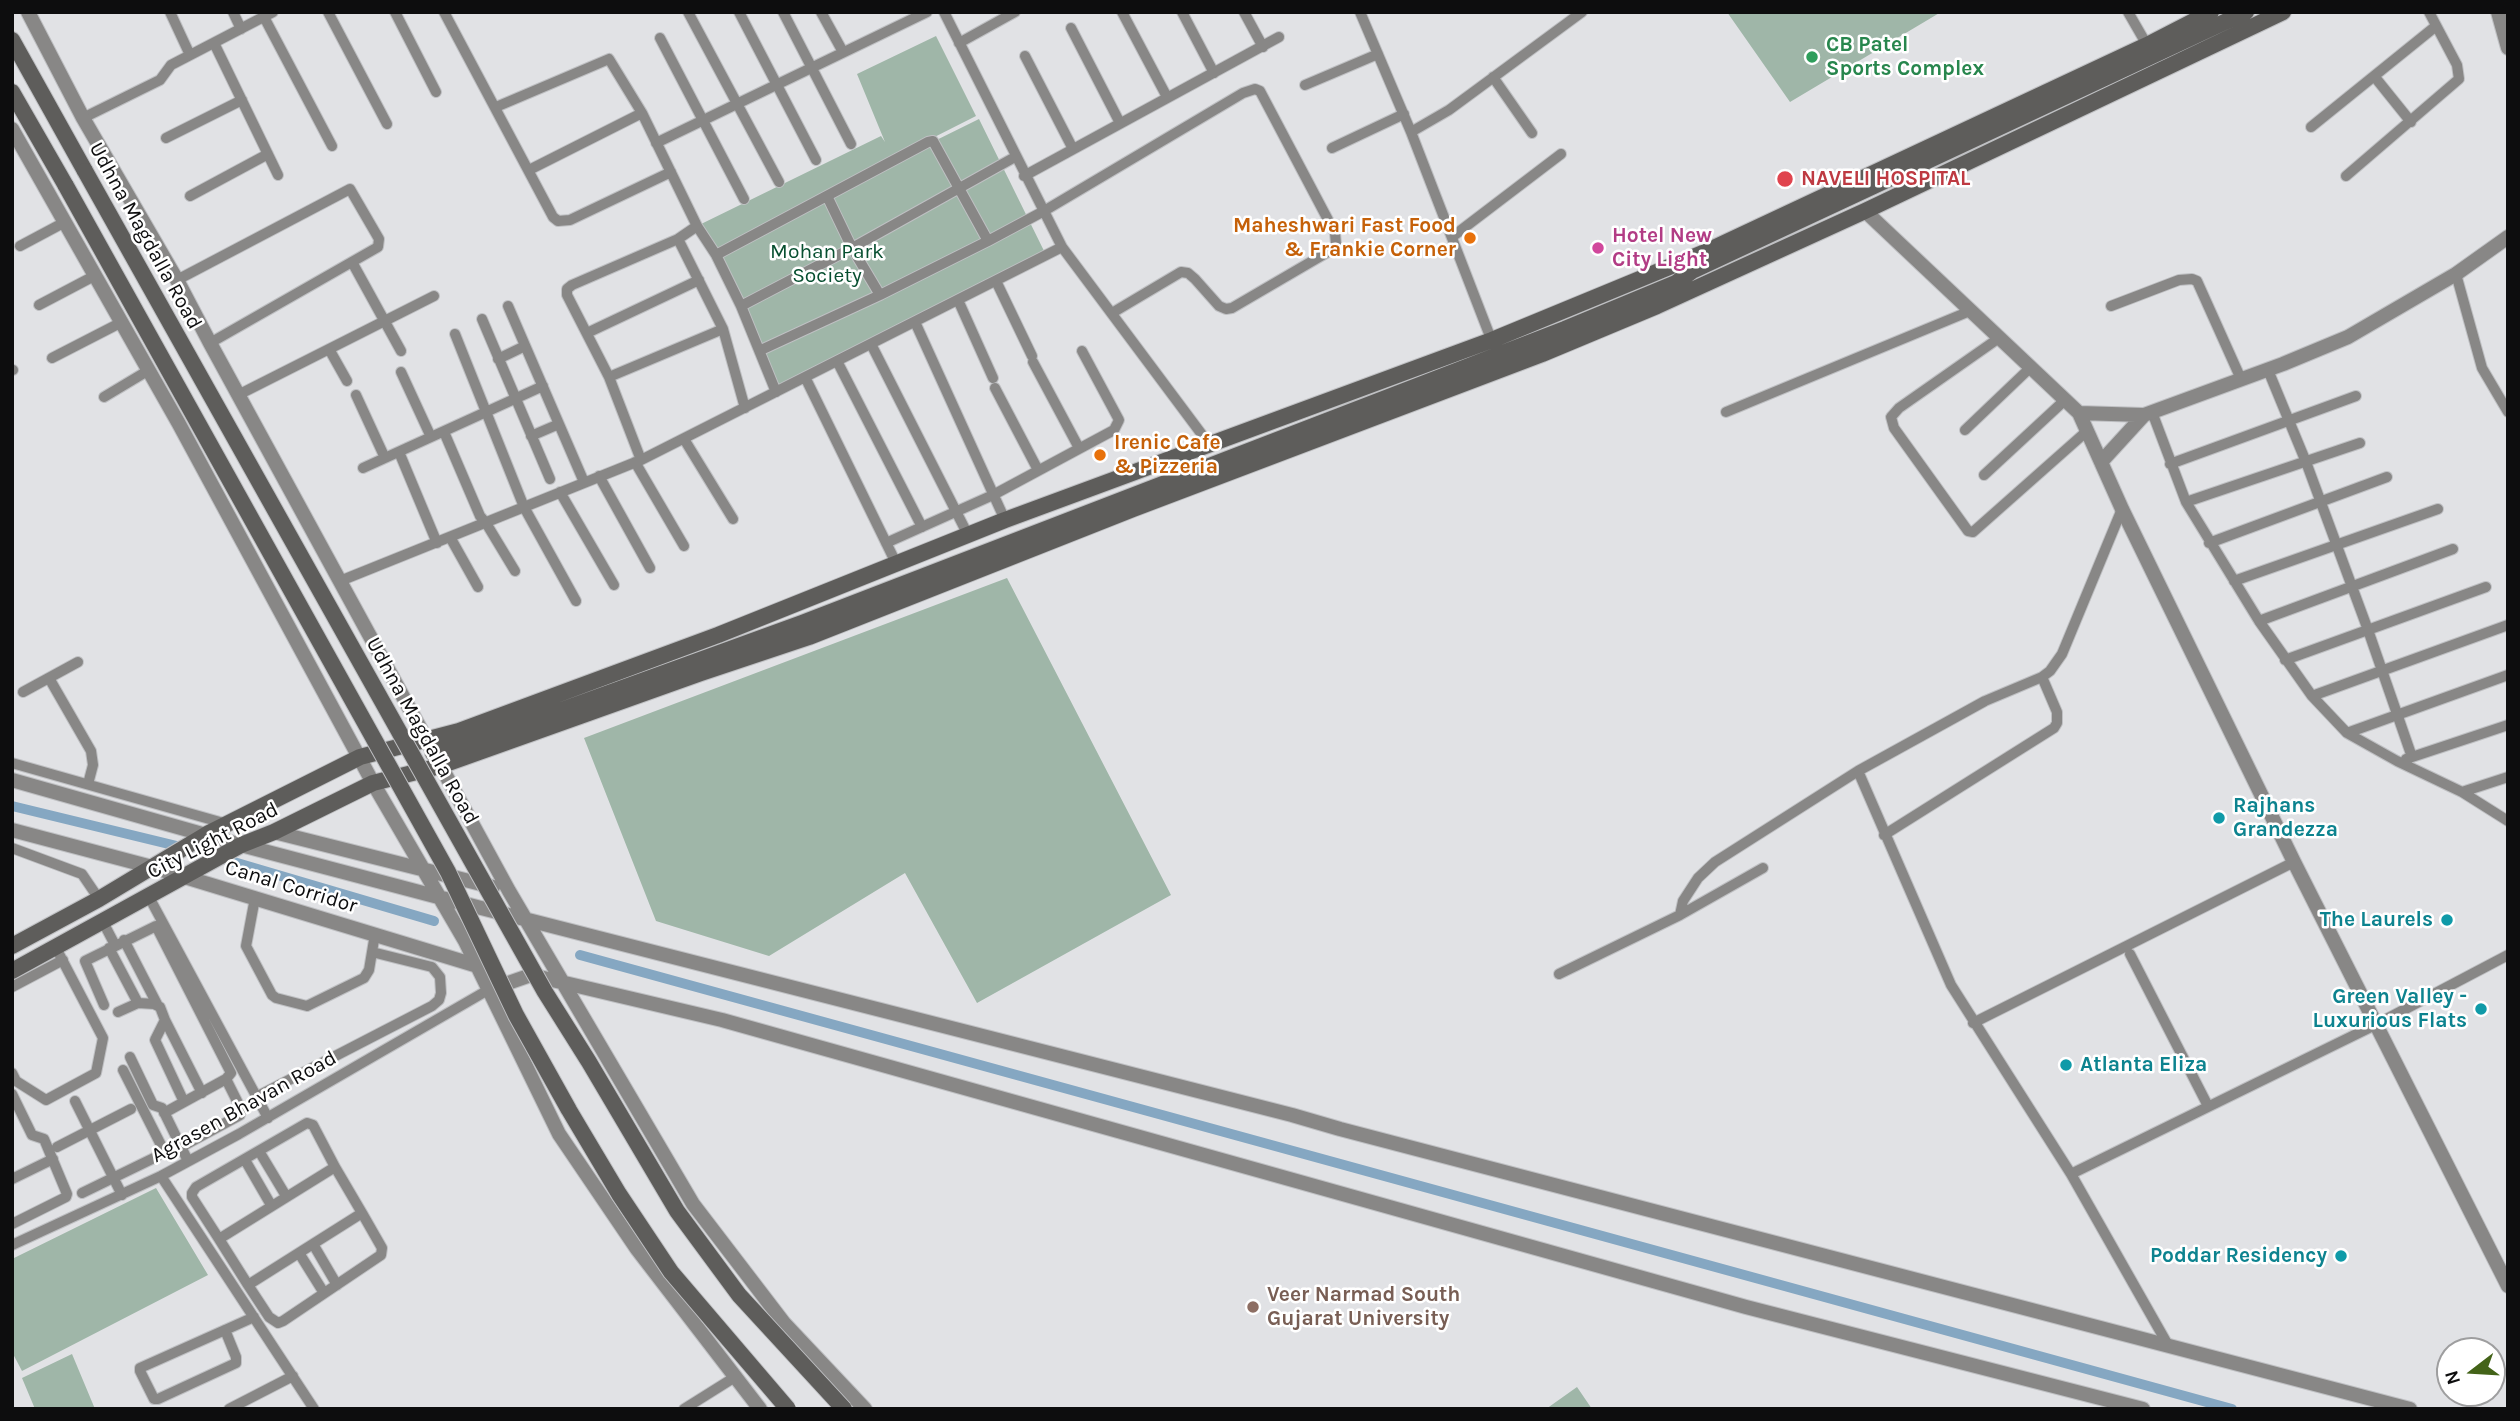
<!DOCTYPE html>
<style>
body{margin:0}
#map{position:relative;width:2520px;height:1421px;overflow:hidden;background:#e1e2e5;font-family:Karla,sans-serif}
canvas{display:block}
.frame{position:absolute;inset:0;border:14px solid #0d0d0e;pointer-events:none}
.north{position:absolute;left:2436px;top:1337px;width:70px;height:70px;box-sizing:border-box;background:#fff;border:2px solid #9e9e9f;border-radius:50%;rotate:253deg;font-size:19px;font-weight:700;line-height:28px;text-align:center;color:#0d0d0e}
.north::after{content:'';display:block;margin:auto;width:24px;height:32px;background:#436318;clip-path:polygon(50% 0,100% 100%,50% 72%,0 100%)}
</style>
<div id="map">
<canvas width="2520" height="1421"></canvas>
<div class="frame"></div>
<div class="north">N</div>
</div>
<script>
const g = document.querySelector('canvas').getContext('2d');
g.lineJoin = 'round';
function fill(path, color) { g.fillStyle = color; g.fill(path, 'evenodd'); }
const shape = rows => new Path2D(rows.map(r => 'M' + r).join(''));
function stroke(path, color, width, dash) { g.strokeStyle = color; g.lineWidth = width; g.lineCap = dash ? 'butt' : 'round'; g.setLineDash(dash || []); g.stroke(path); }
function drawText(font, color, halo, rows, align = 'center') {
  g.font = font + ' Karla,sans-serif'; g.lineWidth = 5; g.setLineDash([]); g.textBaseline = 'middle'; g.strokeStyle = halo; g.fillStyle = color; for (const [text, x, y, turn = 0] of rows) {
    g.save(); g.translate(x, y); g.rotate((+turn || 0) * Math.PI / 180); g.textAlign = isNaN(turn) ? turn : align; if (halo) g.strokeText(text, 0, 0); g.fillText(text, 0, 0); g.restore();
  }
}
fill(shape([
 [1727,12,1941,12,1790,102],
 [936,36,976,116,893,158,894,161,979,119,1047,257,778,391,697,226,881,136,885,142,857,74],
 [1007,578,1171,895,977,1003,905,873,769,956,656,921,584,738],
 [156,1188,208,1275,22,1371,12,1352,12,1259],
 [72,1354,95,1409,35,1409,22,1378],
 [1577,1387,1592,1409,1546,1409]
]), '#9fb6a8');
stroke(shape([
 [12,806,181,847],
 [227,860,434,921],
 [580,955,2232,1409]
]), '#85a7c2', 10);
const minor = shape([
 [170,12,190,55],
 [233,12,241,29],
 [328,12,387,124],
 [395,12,436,92],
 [444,12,553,217,558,221,570,220,671,172],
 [688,12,779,182],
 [739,12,816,160],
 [783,12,851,144],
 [821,12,843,52],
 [944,12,1062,247,1209,444],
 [1122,12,1167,97],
 [1182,12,1214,73],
 [1244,12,1263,47],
 [1360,12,1411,132,1493,344],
 [2128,12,2147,45],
 [264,17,332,146],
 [1071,28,1120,123],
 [660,38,744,199],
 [214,43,278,175],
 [959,43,1015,12],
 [1025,56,1073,149],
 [2374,76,2411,122],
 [1493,77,1532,133],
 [1305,85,1378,54],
 [496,107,609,59,642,113,697,226,716,255,741,306,776,392],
 [83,118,160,80,171,65,273,12],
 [2311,127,2436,26],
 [1411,132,1449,110,1582,12],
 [166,138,242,100],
 [656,143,927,12],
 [1332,148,1404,114],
 [529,170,642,113],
 [1024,176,1279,37],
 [2346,176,2459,79,2457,65,2429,12],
 [190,196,268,154],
 [827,196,852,248,880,295],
 [1452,237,1561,154],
 [678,239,723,329,745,408],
 [20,246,65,222],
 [716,255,928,142,933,141,988,241],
 [352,262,401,351],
 [2456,274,2482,368,2508,412],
 [177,280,350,189,379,239,378,247,210,343],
 [996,281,1032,356],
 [958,300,993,378],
 [39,305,96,275],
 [508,306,584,482],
 [741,306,852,248,1015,157],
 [2111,306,2179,280,2192,279,2197,281,2241,379],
 [482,319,550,479],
 [915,322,1005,520],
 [587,333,699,280],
 [455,334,524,507,576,601],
 [1999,338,1899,408,1891,417,1894,428,1968,531,1973,532,2087,431],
 [871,344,968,535],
 [329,349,347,381],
 [761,350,880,295,988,241,1044,211,1243,93,1255,89,1260,91,1335,233,1336,244,1333,249,1232,308,1226,309,1219,306,1195,279,1188,273,1181,272,1112,313],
 [52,358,122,322],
 [498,359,525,346],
 [837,361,922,527],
 [1033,362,1079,448],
 [12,370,13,370],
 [2268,370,2306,462,2368,630,2412,757],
 [401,372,431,437],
 [609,377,723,329],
 [805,377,896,563],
 [995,388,1038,470],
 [238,395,434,296],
 [356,395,385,458],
 [104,397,149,370],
 [1726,412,1970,311],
 [2152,412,2186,502,2259,621,2312,696,2347,733,2397,761,2462,792,2508,821],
 [1965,430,2031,367],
 [444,432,480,516,486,523,515,571],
 [531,436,559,424],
 [684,439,733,519],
 [399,452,437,543],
 [641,460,609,377,567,295,567,289,572,285,678,239,697,226],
 [635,462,684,546],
 [2170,464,2356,396],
 [363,468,543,386],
 [1984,475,2065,400],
 [599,476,650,568],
 [560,492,614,585],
 [2186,502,2360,443],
 [450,537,478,587],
 [886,543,993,495,1114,430,1119,420,1082,351],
 [2209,543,2387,477],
 [340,581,641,460,1062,247],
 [2234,581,2438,509],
 [2259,621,2453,549],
 [2285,660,2486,587],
 [49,678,91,751,93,765,88,784],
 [23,692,78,662],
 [2312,696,2508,625],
 [2347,733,2508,675],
 [2406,759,2508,725],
 [12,763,227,824],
 [1858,771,1951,985,2071,1174,2168,1345],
 [2462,792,2508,777],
 [1884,835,2054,728,2057,723,2057,712,2042,677],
 [12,848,82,874,99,899],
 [149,897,268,1118],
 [255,898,246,946,272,995,276,998,307,1006,364,978,369,970,375,934],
 [1680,915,1683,901,1698,878,1715,862,1858,771,1985,701,2042,677,2050,671,2062,654,2122,509],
 [103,922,115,945],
 [124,940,157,1004],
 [109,948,138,1003],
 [2130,954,2208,1106],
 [1559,974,1680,915,1763,868],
 [12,987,63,960],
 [104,1005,85,961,156,926,231,1073,226,1079,164,1113],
 [118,1012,138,1003,154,1004,160,1007,165,1020,155,1040,184,1102],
 [165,1020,202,1093],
 [1973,1023,2294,862],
 [130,1057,153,1105,162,1108,188,1161],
 [12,1073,16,1081,46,1100,96,1073,103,1038,56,948],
 [12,1094,32,1135,44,1139,67,1194,66,1197,12,1224],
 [256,1097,432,1006,439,1000,441,993,440,977,432,967,372,952],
 [75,1101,122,1195],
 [57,1147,131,1109],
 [181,1147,240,1115,241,1109,226,1079],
 [259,1151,286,1196],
 [245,1160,271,1205],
 [335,1167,362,1213,248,1285,219,1239,335,1167],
 [2071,1174,2375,1025,2508,955],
 [161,1176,314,1409],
 [12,1179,53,1159],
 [82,1193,156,1157,161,1152,161,1145,123,1070],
 [219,1239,192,1197,192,1193,196,1187,307,1123,313,1125,335,1167],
 [313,1244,337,1285],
 [12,1245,161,1176,239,1134,488,990],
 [299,1253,324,1293],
 [248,1285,269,1317,278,1323,283,1321,381,1255,382,1248,362,1213],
 [225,1330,236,1357,236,1363,158,1399,154,1399,140,1371,140,1368,225,1330,234,1326,254,1317],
 [229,1409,293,1376],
 [684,1409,735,1377]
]);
const tertiary = shape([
 [28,12,83,118,177,280,210,343,509,891,693,1204,784,1323,865,1409],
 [2498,12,2508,48],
 [12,129,179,424,373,783,465,941,559,1134,637,1249,760,1409],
 [1865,211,2079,413,2144,415,2283,364,2348,337,2456,274,2508,237],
 [2079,413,2122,509,2294,862,2508,1286],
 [2101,462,2144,415],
 [12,780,241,845,442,898,1292,1115,1340,1129,2410,1409],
 [12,830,152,867,481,967],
 [274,832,493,887],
 [488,990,531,975,722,1020,1746,1307,2143,1409]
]);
const secondary = shape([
 [12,40,85,171],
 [12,92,66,186],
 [433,753,500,728,523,724,802,623,1565,329,1676,283,1692,271,2246,12],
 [12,946,99,899,207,834,360,757,459,731,718,635,1005,520,1492,340,1703,253,2147,45,2211,12],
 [12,971,241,845,274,832,373,783,440,766,701,673,809,637,1133,509,1542,354,1657,306,1865,211,2283,12]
]);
stroke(minor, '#bfc0c3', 12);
stroke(tertiary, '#bfc0c3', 16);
stroke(secondary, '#bfc0c3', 18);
stroke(minor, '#888786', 10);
stroke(tertiary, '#888786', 14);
stroke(secondary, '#5e5d5b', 16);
const secondaryBridge = shape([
 [85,171,545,992,589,1062,677,1211,739,1295,844,1409],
 [66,186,448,872,516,1015,569,1110,619,1194,671,1272,788,1409]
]);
stroke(secondaryBridge, '#bfc0c3', 18, []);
stroke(secondaryBridge, '#5e5d5b', 16);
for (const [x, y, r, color] of [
 [1812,57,7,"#2e9e5b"],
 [1785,179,9,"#e0444e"],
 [1470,238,7,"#e8710a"],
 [1598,248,7,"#d1479c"],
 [1100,455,7,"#e8710a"],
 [2219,818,7,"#0f9aa8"],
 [2447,920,7,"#0f9aa8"],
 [2481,1009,7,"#0f9aa8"],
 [2066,1065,7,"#0f9aa8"],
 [2341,1256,7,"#0f9aa8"],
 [1253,1307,7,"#8d6e63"]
]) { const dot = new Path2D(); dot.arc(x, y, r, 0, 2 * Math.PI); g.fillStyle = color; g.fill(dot); stroke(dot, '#fff', 2.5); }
drawText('bold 21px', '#27864d', '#fff', [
 ["CB Patel",1826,45],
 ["Sports Complex",1826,69]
], 'left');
drawText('bold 21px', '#be3a42', '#fff', [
 ["NAVELI HOSPITAL",1801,179]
], 'left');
drawText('bold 21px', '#c56008', '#fff', [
 ["Maheshwari Fast Food",1456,226],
 ["& Frankie Corner",1456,250],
 ["Irenic Cafe",1114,443,"left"],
 ["& Pizzeria",1114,467,"left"]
], 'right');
drawText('21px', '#0d0d0e', '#fff', [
 ["Udhna Magdalla Road",145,236,61],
 ["Udhna Magdalla Road",422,731,61],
 ["City Light Road",213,841,-27],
 ["Canal Corridor",291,887,17],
 ["Agrasen Bhavan Road",244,1107,-29]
]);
drawText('bold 21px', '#b23c85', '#fff', [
 ["Hotel New",1612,236],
 ["City Light",1612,260]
], 'left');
drawText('21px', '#074f30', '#fff', [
 ["Mohan Park",827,252],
 ["Society",827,276]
]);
drawText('bold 21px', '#0d838f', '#fff', [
 ["Rajhans",2233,806,"left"],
 ["Grandezza",2233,830,"left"],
 ["The Laurels",2433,920],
 ["Green Valley -",2467,997],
 ["Luxurious Flats",2467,1021],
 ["Atlanta Eliza",2080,1065,"left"],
 ["Poddar Residency",2327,1256]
], 'right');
drawText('bold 21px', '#785e54', '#fff', [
 ["Veer Narmad South",1267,1295],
 ["Gujarat University",1267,1319]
], 'left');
</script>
